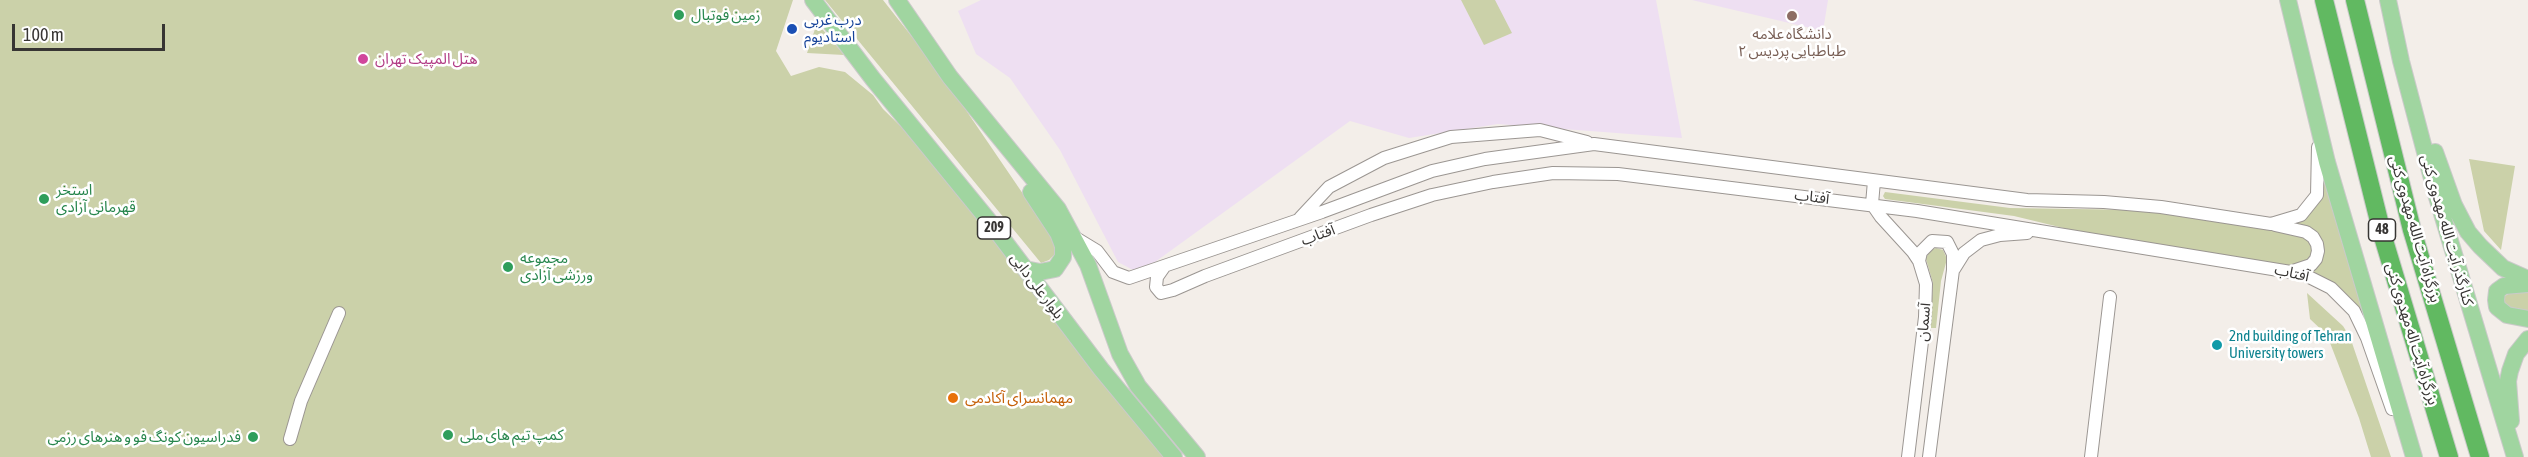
<!DOCTYPE html>
<meta charset="utf-8">
<style>
body{margin:0}
#map{position:relative;width:2528px;height:457px;overflow:hidden;background:#f3eee9;font-family:"Asap Condensed",sans-serif}
canvas{display:block}
.scale{position:absolute;left:12px;top:24px;width:153px;height:27px;box-sizing:border-box;border:3px solid #373533;border-top:0;padding-left:8px;font-size:18px;line-height:21px;white-space:nowrap;color:#373533;-webkit-text-stroke:4px #fff;paint-order:stroke}
</style>
<div id="map">
<canvas width="2528" height="457"></canvas>
<div class="scale">100 m</div>
</div>
<script>
const g = document.querySelector('canvas').getContext('2d');
g.lineJoin = 'round';
function fill(path, color) { g.fillStyle = color; g.fill(path, 'evenodd'); }
const shape = rows => new Path2D(rows.map(r => 'M' + r).join(''));
function stroke(path, color, width, dash) { g.strokeStyle = color; g.lineWidth = width; g.lineCap = dash ? 'butt' : 'round'; g.setLineDash(dash || []); g.stroke(path); }
function drawText(font, color, halo, rows, align = 'center') {
  g.font = font + ' "Asap Condensed","Noto Sans Arabic",sans-serif'; g.lineWidth = 5; g.setLineDash([]); g.textBaseline = 'middle'; g.strokeStyle = halo; g.fillStyle = color; for (const [text, x, y, turn = 0] of rows) {
    g.save(); g.translate(x, y); g.rotate((+turn || 0) * Math.PI / 180); g.textAlign = isNaN(turn) ? turn : align; if (halo) g.strokeText(text, 0, 0); g.fillText(text, 0, 0); g.restore();
  }
}
fill(shape([
 [981,0,1656,0,1682,138,1498,124,1409,138,1350,121,1155,262,1133,270,1118,262,1060,150,1010,78,976,54,958,11],
 [1692,0,1828,0,1823,31]
]), '#eedff2');
fill(shape([
 [0,0,793,0,776,51,791,76,819,67,845,72,873,95,883,109,929,154,1165,457,0,457],
 [825,0,883,0,942,75,1051,235,1056,253,1049,260,1041,263],
 [1461,0,1495,0,1512,33,1484,45],
 [817,23,830,38,844,55,807,53],
 [2469,159,2515,166,2501,250,2484,231],
 [2323,177,2381,361,2357,308,2350,298,2334,284,2310,271,2324,254,2322,242,2290,223],
 [1885,192,2010,208,2141,210,2219,220,2304,236,2312,245,2313,251,2311,259,2294,266,2283,266,2117,241,2014,216,1885,199,1883,196],
 [1936,248,1943,250,1947,259,1941,281,1936,328,1930,328,1933,283,1926,259,1929,251],
 [2515,290,2528,290,2528,314,2504,305,2505,296],
 [2307,293,2343,326,2350,337,2391,457,2371,457,2359,418,2327,335,2310,319]
]), '#cbd1a9');
const minor = shape([
 [1874,181,1872,204,1881,217,1913,252,1919,261,1926,284,1925,317,1908,457],
 [1300,218,1329,187,1384,158,1451,137,1540,130,1587,142],
 [2275,225,2306,232,2313,237,2317,244,2318,251,2316,259,2311,265,2293,271],
 [1074,237,1097,251,1113,272,1129,278,1322,212,1432,171,1485,159,1594,144,2027,200,2104,202,2161,207,2271,224,2301,215,2317,195,2318,147],
 [1919,261,1921,252,1932,241,1947,242,1953,254,1953,270,1929,457],
 [1164,267,1157,277,1156,287,1161,293,1173,290,1205,276,1371,215,1432,195,1493,182,1553,173,1618,174,1917,211,2303,274,2331,288,2354,311,2367,338,2392,409],
 [1954,269,1964,253,1981,240,2000,235,2027,233],
 [290,439,301,401,339,313],
 [2091,457,2110,297]
]);
const major = shape([
 [813,0,873,79,989,221,1101,369,1174,457],
 [897,0,950,77,1058,209,1088,265,1120,354,1138,386,1197,457],
 [2288,0,2327,162,2414,457],
 [2388,0,2401,61,2436,194,2515,457],
 [2435,152,2454,205,2468,232,2480,246,2503,268,2528,279],
 [1025,269,1040,272,1055,269,1063,257,1063,246,1058,233,1031,192],
 [2528,284,2504,286,2497,291,2496,300,2497,307,2507,315,2528,319],
 [2511,421,2508,381,2510,371,2516,354,2528,339]
]);
const highway = shape([
 [2324,0,2383,237,2449,457],
 [2355,0,2412,230,2480,457]
]);
stroke(minor, '#9b9692', 14);
stroke(major, '#cbcaca', 18);
stroke(highway, '#cbcaca', 20);
stroke(minor, '#fff', 12);
stroke(major, '#a0d5a0', 16);
stroke(highway, '#61b961', 18);
for (const [x, y, r, color] of [
 [679,15,6,"#2e9e5b"],
 [1792,16,6,"#8d6e63"],
 [792,29,6,"#1a4fb4"],
 [363,59,6,"#d1479c"],
 [44,199,6,"#2e9e5b"],
 [508,267,6,"#2e9e5b"],
 [2217,345,6,"#0f9aa8"],
 [953,398,6,"#e8710a"],
 [448,435,6,"#2e9e5b"],
 [253,437,6,"#2e9e5b"]
]) { const dot = new Path2D(); dot.arc(x, y, r, 0, 2 * Math.PI); g.fillStyle = color; g.fill(dot); stroke(dot, '#fff', 2); }
for (const [x, y, w] of [
 [994,228,33],
 [2382,230,27]
]) { const box = new Path2D(); box.roundRect(x - w / 2, y - 11, w, 22, 4.5); g.fillStyle = '#fff'; g.fill(box); stroke(box, '#373533', 1.5); }
drawText('bold 14px', '#373533', null, [
 ["209",994,228],
 ["48",2382,230]
]);
drawText('15px', '#27864d', '#fff', [
 ["زمین فوتبال",691,15],
 ["استخر",56,190],
 ["قهرمانی آزادی",56,207],
 ["مجموعه",520,258],
 ["ورزشی آزادی",520,275],
 ["کمپ تیم های ملی",460,435],
 ["فدراسیون کونگ فو و هنرهای رزمی",241,437,"right"]
], 'left');
drawText('15px', '#164399', '#fff', [
 ["درب غربی",804,20],
 ["استادیوم",804,37]
], 'left');
drawText('15px', '#785e54', '#fff', [
 ["دانشگاه علامه",1792,34],
 ["طباطبایی پردیس ۲",1792,51]
]);
drawText('15px', '#b23c85', '#fff', [
 ["هتل المپیک تهران",375,59]
], 'left');
drawText('15px', '#373533', '#fff', [
 ["آفتاب",1812,197,7],
 ["بزرگراه آیت الله مهدوی کنی",2415,229,74],
 ["کنارگذر آیت الله مهدوی کنی",2447,230,74],
 ["آفتاب",1318,235,-20],
 ["آفتاب",2292,273,13],
 ["بلوار علی دایی",1037,286,53],
 ["آسمان",1924,322,-85],
 ["بزرگراه آیت اله مهدوی کنی",2412,334,73]
]);
drawText('15px', '#0d838f', '#fff', [
 ["2nd building of Tehran",2229,336],
 ["University towers",2229,353]
], 'left');
drawText('15px', '#c56008', '#fff', [
 ["مهمانسرای آکادمی",965,398]
], 'left');
</script>
